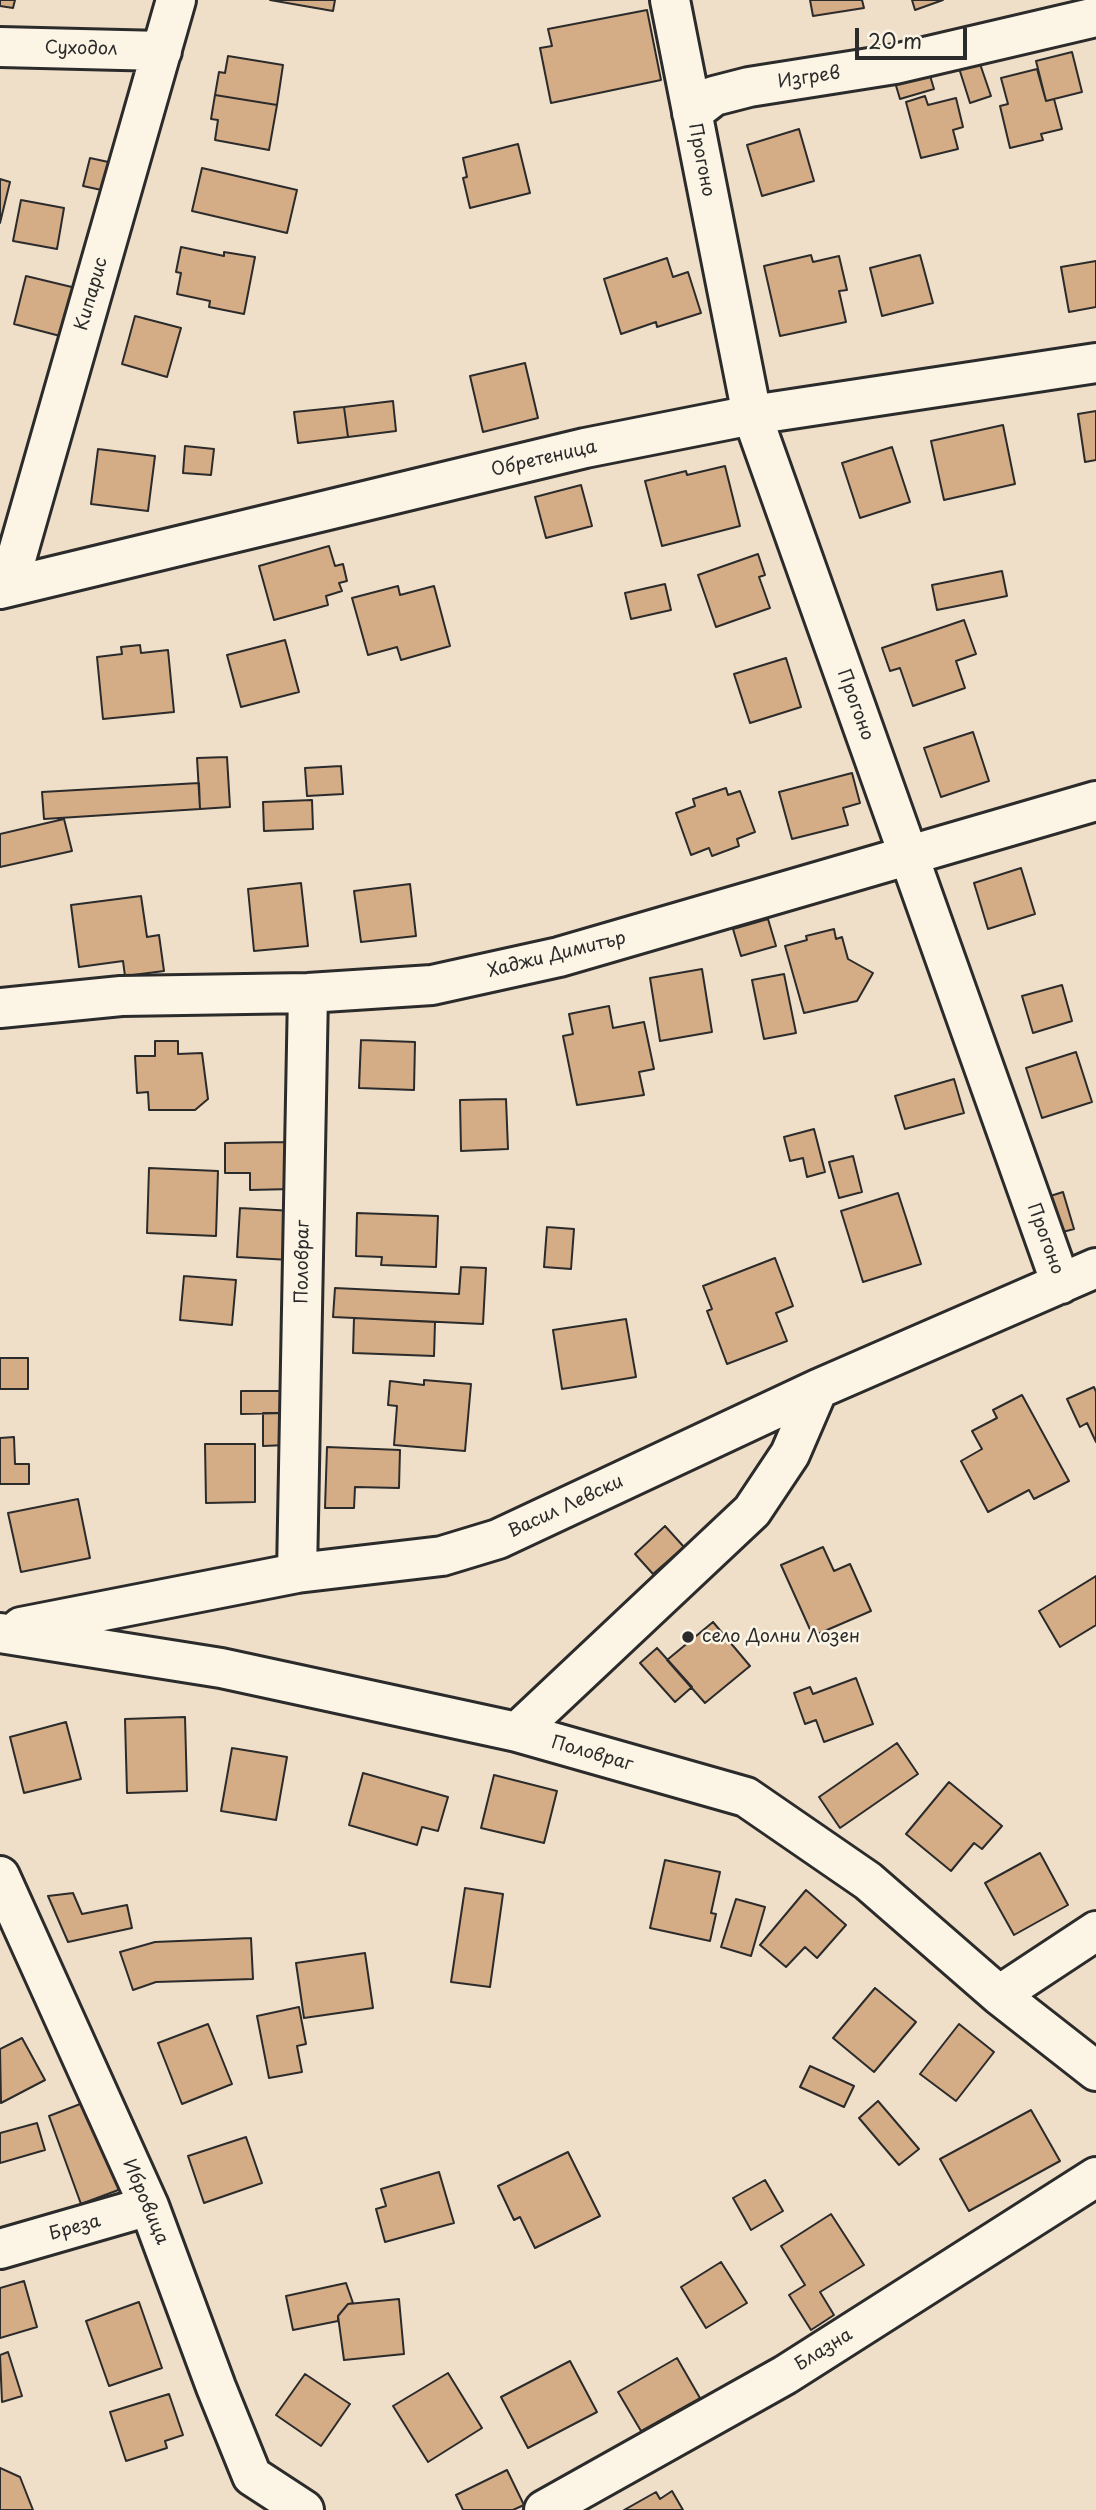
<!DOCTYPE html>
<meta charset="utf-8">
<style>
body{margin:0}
#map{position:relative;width:1096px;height:2510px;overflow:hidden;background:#f0dfc8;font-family:"Playpen Sans",sans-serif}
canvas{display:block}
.scale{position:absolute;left:855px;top:28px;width:112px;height:32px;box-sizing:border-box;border:4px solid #2b2b2b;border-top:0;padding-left:9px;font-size:21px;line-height:24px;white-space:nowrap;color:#2b2b2b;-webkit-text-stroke:5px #fcf5e5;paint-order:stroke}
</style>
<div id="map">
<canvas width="1096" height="2510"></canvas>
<div class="scale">20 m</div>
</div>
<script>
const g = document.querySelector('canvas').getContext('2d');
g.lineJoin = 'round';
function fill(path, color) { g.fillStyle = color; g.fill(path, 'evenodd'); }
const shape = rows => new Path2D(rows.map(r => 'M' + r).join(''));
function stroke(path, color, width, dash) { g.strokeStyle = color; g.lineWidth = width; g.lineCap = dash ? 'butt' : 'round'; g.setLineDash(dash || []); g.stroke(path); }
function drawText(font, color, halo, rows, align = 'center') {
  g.font = font + ' "Playpen Sans",sans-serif'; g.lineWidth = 5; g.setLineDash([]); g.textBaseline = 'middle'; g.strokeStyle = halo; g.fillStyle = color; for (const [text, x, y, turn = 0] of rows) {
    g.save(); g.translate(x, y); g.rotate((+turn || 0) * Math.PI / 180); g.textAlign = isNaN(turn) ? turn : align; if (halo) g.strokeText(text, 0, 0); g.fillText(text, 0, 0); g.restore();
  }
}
const building = shape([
 [0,0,15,0,13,8,0,6,0,0],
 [270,0,335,0,333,11,270,0],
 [810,0,862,0,864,8,813,16,810,0],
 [912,0,943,0,915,10,912,0],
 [647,10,661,80,551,103,540,48,552,46,548,29,647,10],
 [1072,52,1082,92,1046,101,1036,61,1072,52],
 [228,56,283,65,277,105,215,95,219,72,225,73,228,56],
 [978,58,991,96,970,103,958,65,978,58],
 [928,69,934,89,900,99,894,79,928,69],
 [1037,69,1046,101,1054,99,1062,129,1041,134,1043,140,1010,148,1000,106,1008,104,1001,78,1037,69],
 [215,95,277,105,269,150,215,140,218,120,211,119,215,95],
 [925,96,928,105,956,98,963,127,953,130,958,149,921,158,906,102,925,96],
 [799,129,814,181,762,196,747,145,799,129],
 [518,144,530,193,470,208,463,178,467,177,463,158,518,144],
 [90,158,113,163,106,191,83,186,90,158],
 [202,168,297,190,287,233,192,211,202,168],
 [0,179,10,182,0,223,0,179],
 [21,200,64,208,57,249,13,241,21,200],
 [181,247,224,256,224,252,255,257,244,314,209,307,210,301,177,294,181,273,176,272,181,247],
 [811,255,813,262,839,256,847,290,839,291,846,322,780,336,764,266,811,255],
 [920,255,933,303,882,316,870,268,920,255],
 [667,258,673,277,688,272,701,313,657,327,656,322,621,334,604,279,667,258],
 [1096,261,1096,307,1069,312,1061,267,1096,261],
 [26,276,76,288,64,337,14,324,26,276],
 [135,316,181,328,167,377,122,364,135,316],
 [525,363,538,418,483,432,470,376,525,363],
 [393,401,396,431,348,437,344,407,393,401],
 [344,407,348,437,298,443,294,412,344,407],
 [1096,411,1096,460,1085,462,1078,414,1096,411],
 [1003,425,1015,484,944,500,931,441,1003,425],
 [185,446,214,449,211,475,183,473,185,446],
 [892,447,910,502,860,518,842,463,892,447],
 [98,449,155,456,148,511,91,504,98,449],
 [725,466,740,526,662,546,645,481,686,471,687,475,725,466],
 [581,485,592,526,546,538,535,497,581,485],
 [329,546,335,566,343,564,347,581,339,583,342,591,326,596,328,605,274,620,259,566,329,546],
 [758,554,765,575,759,577,770,608,716,627,698,575,758,554],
 [1002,571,1007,596,937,610,932,585,1002,571],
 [665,584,671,610,631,619,625,593,665,584],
 [398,586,400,595,434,586,450,646,401,660,397,647,368,655,352,598,398,586],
 [964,620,976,654,956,661,965,688,913,706,900,668,890,671,882,648,964,620],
 [285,640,299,692,241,707,227,655,285,640],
 [140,645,141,653,168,650,174,712,103,719,97,657,122,654,121,647,140,645],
 [786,658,801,707,750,723,734,674,786,658],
 [973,732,989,781,941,797,924,748,973,732],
 [227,757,230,807,200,809,197,758,227,757],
 [341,766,343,794,307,796,305,768,341,766],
 [852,773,860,803,843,808,848,825,792,839,779,792,852,773],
 [199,783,200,809,44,819,42,792,199,783],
 [726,788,728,795,740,791,755,832,737,839,739,846,712,856,709,848,691,855,676,813,695,806,693,799,726,788],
 [312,800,313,829,264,831,263,802,312,800],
 [64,819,72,851,0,867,0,834,64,819],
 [1021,868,1035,914,988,929,974,883,1021,868],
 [301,883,308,946,254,951,248,889,301,883],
 [410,884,416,936,361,942,354,891,410,884],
 [141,896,147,937,159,935,164,971,125,976,123,961,79,967,71,905,141,896],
 [768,919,776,946,741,956,733,929,768,919],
 [834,929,836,939,842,937,848,959,873,973,857,1001,804,1013,785,946,807,940,806,936,834,929],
 [702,969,712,1032,660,1041,650,978,702,969],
 [784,974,796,1033,764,1039,752,980,784,974],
 [1062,985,1072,1021,1033,1033,1022,996,1062,985],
 [609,1006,613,1028,644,1022,654,1069,639,1072,644,1095,577,1105,563,1036,573,1034,569,1014,609,1006],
 [361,1040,415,1042,414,1090,359,1088,361,1040],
 [155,1041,178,1041,178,1054,202,1053,208,1099,195,1110,149,1110,148,1092,137,1093,135,1056,155,1056,155,1041],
 [1076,1052,1092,1102,1042,1118,1026,1068,1076,1052],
 [954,1079,964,1113,905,1129,895,1096,954,1079],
 [506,1099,508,1149,461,1151,460,1100,506,1099],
 [814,1129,825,1172,807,1177,803,1158,790,1161,784,1137,814,1129],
 [291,1142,292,1189,250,1190,250,1173,225,1173,225,1143,291,1142],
 [853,1156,862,1192,839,1198,829,1162,853,1156],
 [149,1168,218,1171,216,1236,147,1233,149,1168],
 [1063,1192,1074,1229,1055,1234,1044,1198,1063,1192],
 [898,1193,921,1264,863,1282,841,1211,898,1193],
 [240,1208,293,1211,290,1260,237,1257,240,1208],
 [357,1213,438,1216,436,1267,381,1265,382,1257,356,1256,357,1213],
 [547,1227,574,1229,571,1269,544,1267,547,1227],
 [775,1258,793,1306,776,1313,787,1341,727,1364,707,1311,712,1309,703,1286,775,1258],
 [461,1267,486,1268,483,1324,333,1317,335,1288,459,1294,461,1267],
 [184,1276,236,1280,232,1325,180,1320,184,1276],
 [354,1318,435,1322,434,1356,353,1353,354,1318],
 [626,1319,636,1377,562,1389,553,1330,626,1319],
 [0,1358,28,1358,28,1389,0,1389,0,1358],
 [424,1380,471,1384,465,1451,394,1445,397,1406,388,1405,390,1381,424,1385,424,1380],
 [1094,1387,1096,1392,1096,1442,1087,1423,1080,1427,1067,1399,1094,1387],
 [241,1391,285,1391,286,1413,241,1414,241,1391],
 [1022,1395,1069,1481,1034,1499,1029,1490,988,1512,961,1461,982,1449,972,1431,997,1418,993,1410,1022,1395],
 [263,1413,286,1413,287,1445,263,1446,263,1413],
 [14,1437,15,1464,29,1464,29,1484,0,1484,0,1438,14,1437],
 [205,1444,255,1444,255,1502,206,1503,205,1444],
 [327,1447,400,1450,399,1488,355,1487,354,1508,325,1508,327,1447],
 [78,1499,90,1558,21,1572,8,1513,78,1499],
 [665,1526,684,1547,653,1574,635,1554,665,1526],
 [823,1547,834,1571,850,1564,871,1611,813,1636,781,1565,823,1547],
 [1096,1576,1096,1625,1060,1647,1039,1611,1096,1576],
 [713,1622,750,1666,705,1703,667,1660,713,1622],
 [657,1648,692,1687,675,1702,640,1663,657,1648],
 [856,1678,873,1724,824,1742,816,1720,805,1724,794,1693,810,1687,813,1694,856,1678],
 [185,1717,187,1791,127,1793,125,1719,185,1717],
 [66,1722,81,1779,24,1793,10,1737,66,1722],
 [897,1743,918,1774,840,1828,819,1797,897,1743],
 [232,1748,287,1757,276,1820,221,1811,232,1748],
 [363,1773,448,1797,438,1831,422,1827,417,1845,349,1825,363,1773],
 [494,1775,557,1791,544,1843,481,1828,494,1775],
 [949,1782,1002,1826,982,1849,974,1843,951,1871,906,1834,949,1782],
 [1040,1853,1068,1905,1014,1935,985,1883,1040,1853],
 [665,1860,720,1872,711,1913,716,1914,710,1941,650,1928,665,1860],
 [465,1888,503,1894,490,1987,451,1982,465,1888],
 [806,1890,846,1925,817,1958,805,1947,786,1967,760,1945,806,1890],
 [73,1893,82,1914,127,1905,132,1928,68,1942,48,1896,73,1893],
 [736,1899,765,1907,751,1956,721,1947,736,1899],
 [251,1938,253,1979,156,1982,133,1990,120,1952,155,1942,251,1938],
 [365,1953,373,2008,304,2018,296,1963,365,1953],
 [875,1988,916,2022,874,2072,833,2038,875,1988],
 [299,2007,306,2044,297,2046,302,2072,269,2078,257,2016,299,2007],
 [208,2024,232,2084,182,2104,158,2043,208,2024],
 [959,2024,994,2052,956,2101,920,2074,959,2024],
 [22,2038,45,2080,1,2103,0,2049,22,2038],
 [810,2066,854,2086,844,2107,800,2087,810,2066],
 [88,2101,121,2189,81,2204,49,2116,88,2101],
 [878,2101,919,2149,899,2165,859,2118,878,2101],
 [1031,2110,1060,2161,969,2211,940,2159,1031,2110],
 [37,2123,45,2150,0,2163,0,2133,37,2123],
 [246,2137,262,2183,204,2203,188,2156,246,2137],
 [568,2152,600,2216,535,2248,520,2217,514,2220,498,2186,568,2152],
 [439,2172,454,2223,385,2242,376,2209,386,2206,381,2189,439,2172],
 [765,2180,783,2211,751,2230,733,2198,765,2180],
 [831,2214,864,2265,820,2292,834,2315,811,2330,789,2295,805,2285,781,2246,831,2214],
 [721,2262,747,2303,706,2328,681,2287,721,2262],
 [24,2281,37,2327,0,2338,0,2288,24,2281],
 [346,2283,353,2303,348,2304,338,2316,338,2321,293,2330,286,2296,346,2283],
 [399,2299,404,2354,344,2360,338,2316,348,2304,399,2299],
 [139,2302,162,2368,109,2386,86,2321,139,2302],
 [8,2352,22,2396,2,2402,0,2355,8,2352],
 [677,2358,700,2398,641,2431,618,2392,677,2358],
 [570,2361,597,2412,528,2448,501,2397,570,2361],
 [448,2373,482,2428,428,2462,393,2406,448,2373],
 [305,2374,350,2404,321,2446,276,2415,305,2374],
 [169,2394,183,2435,165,2441,167,2448,126,2461,110,2412,169,2394],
 [0,2468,20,2477,33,2510,0,2510,0,2468],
 [507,2470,524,2505,513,2510,463,2510,456,2495,507,2470],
 [672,2491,683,2510,624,2510,656,2492,660,2499,672,2491]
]);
fill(building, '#d4ac86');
stroke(building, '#2b2b2b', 2);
const minor = shape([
 [670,0,752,415,1061,1284],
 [0,47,162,51],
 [692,113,714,96,749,87,895,64,1096,17],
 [8,587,176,0],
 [0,589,585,448,752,415,1096,363],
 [0,1008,121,996,308,993,432,985,559,957,1096,801],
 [297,1573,308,993],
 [21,1627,297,1573,442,1556,498,1539,818,1389,1096,1268],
 [0,1633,221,1668,517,1732,746,1797,868,1881,999,1995,1096,2071],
 [517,1732,752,1511,790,1454,818,1389],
 [0,1876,149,2206,216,2387,252,2476,304,2510],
 [999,1995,1096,1931],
 [0,2249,149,2206],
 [544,2510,785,2375,1096,2177]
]);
stroke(minor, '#2b2b2b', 44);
stroke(minor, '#fcf5e5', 38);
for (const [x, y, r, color] of [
 [688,1637,7,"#2b2b2b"]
]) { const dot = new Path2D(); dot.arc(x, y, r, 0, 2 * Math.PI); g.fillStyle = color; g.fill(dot); stroke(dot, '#fcf5e5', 2.5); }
drawText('18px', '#2b2b2b', '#fcf5e5', [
 ["Суходол",81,49,1],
 ["Изгрев",809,78,-9],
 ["Прогоно",701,160,79],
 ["Кипарис",92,294,-74],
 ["Обретеница",544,459,-13],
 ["Прогоно",855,705,70],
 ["Хаджи Димитър",557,955,-14],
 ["Прогоно",1045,1239,70],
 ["Половраг",303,1262,-89],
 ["Васил Левски",566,1507,-25],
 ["Половраг",592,1754,16],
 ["Ибровица",145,2202,67],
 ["Бреза",75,2228,-16],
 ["Блазна",824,2350,-32]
]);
drawText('18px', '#2b2b2b', '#fcf5e5', [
 ["село Долни Лозен",702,1637]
], 'left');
</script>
